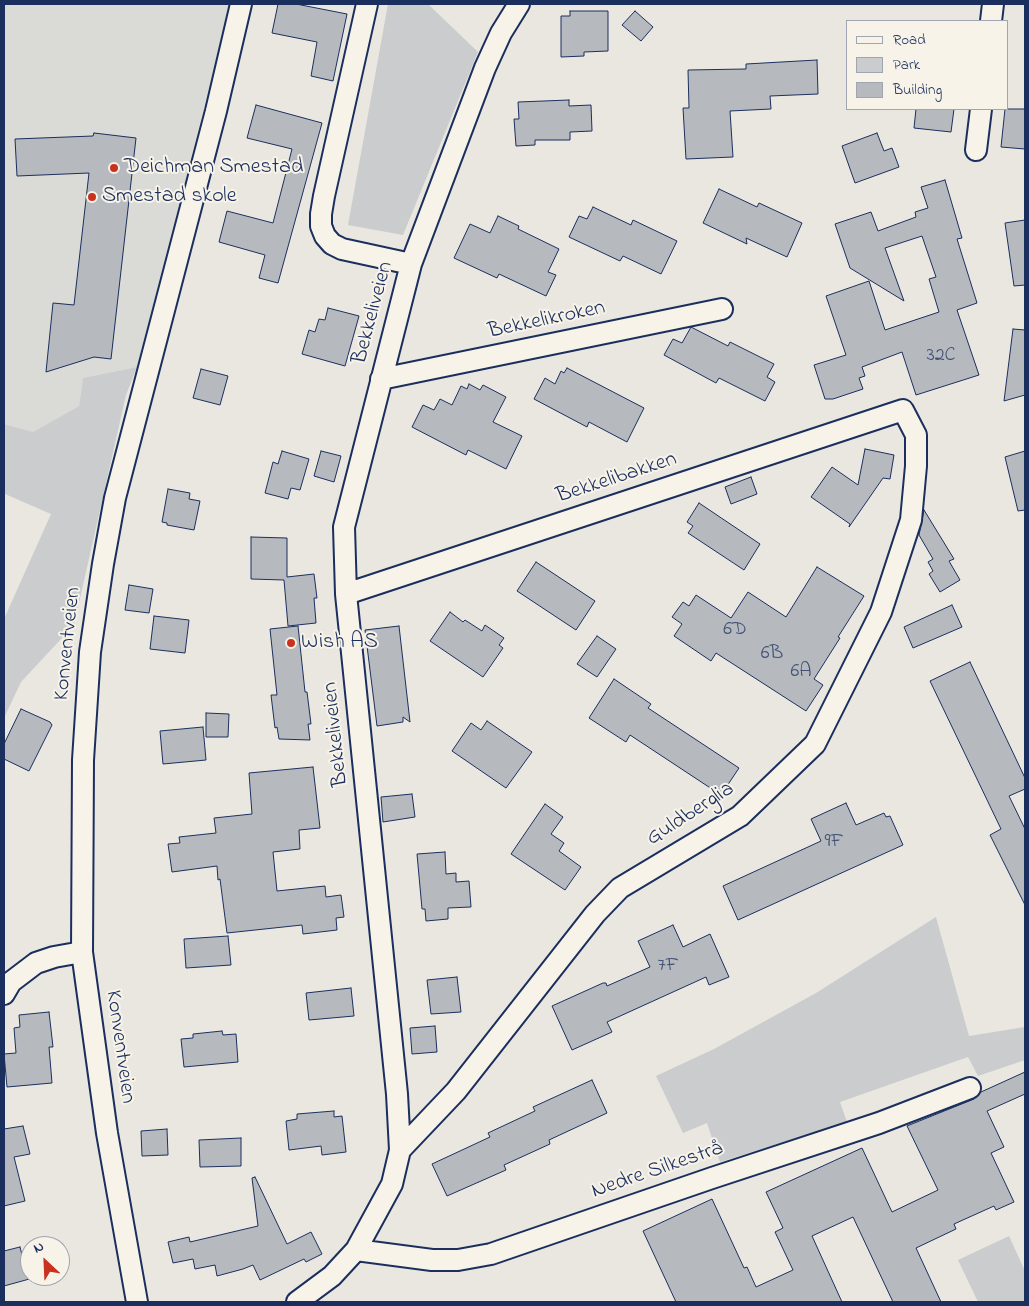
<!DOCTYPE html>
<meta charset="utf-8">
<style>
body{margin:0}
#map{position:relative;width:1029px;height:1306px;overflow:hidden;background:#eae7e0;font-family:"Indie Flower",sans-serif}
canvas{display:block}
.frame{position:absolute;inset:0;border:5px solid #1b2f5e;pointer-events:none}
.legend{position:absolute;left:846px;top:20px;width:162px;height:90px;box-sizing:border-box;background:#f7f3e8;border:1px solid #9fa5b1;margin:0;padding:6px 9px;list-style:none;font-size:15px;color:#1b2f5e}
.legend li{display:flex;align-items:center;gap:10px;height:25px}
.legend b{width:25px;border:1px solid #9fa5b1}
.north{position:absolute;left:20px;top:1236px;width:50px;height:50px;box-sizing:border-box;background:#f7f3e8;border:1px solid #9fa5b1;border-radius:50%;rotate:335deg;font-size:14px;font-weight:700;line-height:20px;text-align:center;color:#1b2f5e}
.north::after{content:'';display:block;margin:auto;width:18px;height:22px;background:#c8321e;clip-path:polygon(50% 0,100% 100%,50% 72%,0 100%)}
</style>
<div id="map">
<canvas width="1029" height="1306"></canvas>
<div class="frame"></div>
<ul class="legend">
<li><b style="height:6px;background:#f7f3e8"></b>Road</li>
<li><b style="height:14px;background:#cbcccd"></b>Park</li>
<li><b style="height:14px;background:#b6babf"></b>Building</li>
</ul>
<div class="north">N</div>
</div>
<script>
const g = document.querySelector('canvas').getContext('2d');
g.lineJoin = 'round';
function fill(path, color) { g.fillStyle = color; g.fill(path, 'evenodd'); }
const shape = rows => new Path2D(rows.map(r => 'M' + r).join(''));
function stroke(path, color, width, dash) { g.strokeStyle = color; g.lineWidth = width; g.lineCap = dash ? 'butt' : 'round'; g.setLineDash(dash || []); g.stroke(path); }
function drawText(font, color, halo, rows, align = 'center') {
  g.font = font + ' "Indie Flower",sans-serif'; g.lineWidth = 4; g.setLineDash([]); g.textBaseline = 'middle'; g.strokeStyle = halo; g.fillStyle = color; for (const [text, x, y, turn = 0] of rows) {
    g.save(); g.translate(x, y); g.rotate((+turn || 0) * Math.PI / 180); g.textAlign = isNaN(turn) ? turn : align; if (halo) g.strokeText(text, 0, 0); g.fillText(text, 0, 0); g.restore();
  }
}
fill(shape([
 [4,4,229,4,225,26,137,367,83,378,79,406,33,432,4,424]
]), '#dadad6');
fill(shape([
 [388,4,428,4,478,52,403,235,348,225],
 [137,367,126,395,74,625,21,682,4,718,4,619,51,514,5,494,4,495,4,424,33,432,79,406,83,378],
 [936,917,969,1036,1025,1027,1025,1060,978,1076,968,1057,840,1102,847,1122,720,1162,707,1123,683,1133,656,1076,714,1049,816,993],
 [1009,1236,1025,1271,1025,1302,978,1302,958,1260]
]), '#cbcccd');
const building = shape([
 [278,4,296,4,347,14,333,81,311,76,317,42,272,33,278,4],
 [570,11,608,11,608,51,584,52,584,56,561,57,561,16,570,16,570,11],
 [635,11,653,27,641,41,622,25,635,11],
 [817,60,818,94,770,96,771,109,730,111,733,157,686,159,683,108,689,108,688,70,746,69,746,64,817,60],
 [569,100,569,106,591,105,592,131,570,132,570,140,535,140,535,145,516,146,514,119,519,119,518,102,569,100],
 [256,105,322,123,278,283,259,278,265,255,219,242,227,211,273,223,292,149,247,138,256,105],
 [916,109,954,109,951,132,914,128,916,109],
 [1005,109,1025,109,1025,149,1001,147,1005,109],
 [94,133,136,138,111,359,94,357,46,372,53,303,74,305,89,173,17,176,15,139,93,136,94,133],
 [877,133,884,151,892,148,899,167,855,183,842,146,877,133],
 [945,180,962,238,957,239,977,303,957,310,979,375,916,395,902,352,862,367,865,376,859,378,863,389,833,399,825,399,814,365,846,355,826,296,869,281,885,330,939,312,929,279,936,277,922,236,885,248,904,301,850,268,835,224,871,212,878,231,916,217,915,212,928,208,921,187,945,180],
 [719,189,757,207,759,203,802,223,787,257,746,238,747,244,703,223,719,189],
 [593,207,631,225,633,220,677,241,661,274,623,256,620,261,569,237,579,216,587,219,593,207],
 [498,216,519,226,518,229,559,249,548,272,556,275,546,296,499,274,497,278,454,258,470,224,490,233,498,216],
 [1025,220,1025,285,1014,286,1005,223,1025,220],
 [328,308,359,316,345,366,302,354,309,330,315,332,319,319,325,320,328,308],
 [691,327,728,346,730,342,774,364,767,377,775,382,765,401,719,378,716,383,664,355,673,339,682,343,691,327],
 [1013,329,1025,330,1025,395,1004,401,1013,329],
 [567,368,644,408,627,442,589,422,587,427,534,399,545,378,555,384,561,371,564,373,567,368],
 [201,369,228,376,220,405,193,398,201,369],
 [469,384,480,390,483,385,506,397,493,422,522,436,506,469,468,450,466,455,412,427,423,405,434,410,440,399,452,405,461,386,467,389,469,384],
 [865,449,894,455,890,479,883,478,849,527,850,524,811,497,832,467,858,485,865,449],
 [282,451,309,459,300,490,291,488,288,499,265,493,273,462,278,464,282,451],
 [321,451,341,456,334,482,314,476,321,451],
 [1025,451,1025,510,1018,511,1005,457,1025,451],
 [751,477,757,494,731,504,725,487,751,477],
 [168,489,190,493,189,499,200,501,194,530,167,525,167,523,162,522,168,489],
 [699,503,760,544,744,570,688,533,693,526,687,522,699,503],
 [924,510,954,559,949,561,960,580,940,592,929,574,933,571,928,562,933,559,919,535,924,510],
 [251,537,287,538,287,577,314,574,317,598,314,598,316,623,288,626,284,580,251,579,251,537],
 [536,562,595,601,576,630,517,591,536,562],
 [817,567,864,596,838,637,840,638,814,679,823,685,806,711,716,653,711,661,674,636,682,624,672,617,683,602,689,606,696,595,731,618,748,592,786,617,817,567],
 [129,585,153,589,149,613,125,610,129,585],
 [952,605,962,627,913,648,904,627,952,605],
 [450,612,463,622,465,620,482,631,485,625,504,638,499,645,503,648,483,677,430,641,450,612],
 [154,616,189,620,185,653,150,649,154,616],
 [298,626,305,692,307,692,311,724,308,724,310,740,279,739,277,727,275,728,271,695,277,695,270,629,298,626],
 [399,626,410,722,403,717,403,722,377,726,365,630,399,626],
 [597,636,616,649,597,677,577,664,597,636],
 [970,662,1025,778,1025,789,1009,796,1025,829,1025,905,990,835,1001,829,930,681,970,662],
 [614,679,651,704,648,708,739,768,721,795,630,735,626,742,589,718,614,679],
 [21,709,50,722,52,725,29,771,4,759,4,744,21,709],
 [206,713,229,714,228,737,206,737,206,713],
 [487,721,532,752,506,788,452,751,471,723,481,730,487,721],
 [203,727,206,760,163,764,160,731,203,727],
 [313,767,320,828,299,830,300,849,273,852,277,891,325,886,326,897,341,895,344,917,336,918,337,930,303,934,302,925,227,933,220,879,218,880,217,866,172,872,168,844,180,843,179,837,216,833,214,818,252,814,249,773,313,767],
 [412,794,415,817,383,822,381,797,412,794],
 [846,803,856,825,884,813,886,817,890,816,903,845,738,920,723,886,821,841,811,819,846,803],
 [545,804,563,817,551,834,564,843,559,851,581,867,565,890,511,854,545,804],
 [445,852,446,874,456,873,456,882,469,881,471,907,448,908,448,919,426,921,425,909,422,909,417,854,445,852],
 [673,925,683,947,710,934,729,977,709,985,706,977,607,1022,612,1032,572,1050,552,1006,603,983,606,983,607,986,650,967,638,941,673,925],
 [228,936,231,965,186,968,184,939,228,936],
 [457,977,461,1012,431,1014,427,980,457,977],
 [351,988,354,1016,309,1020,306,993,351,988],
 [49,1012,53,1047,49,1047,52,1083,7,1087,4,1054,16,1053,14,1028,20,1027,19,1015,49,1012],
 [435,1026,437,1052,412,1054,410,1028,435,1026],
 [222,1031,223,1035,236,1034,238,1062,184,1067,181,1039,193,1038,193,1034,222,1031],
 [1025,1072,1025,1094,987,1111,1004,1147,991,1153,1014,1202,996,1210,994,1206,954,1224,956,1229,916,1248,941,1302,893,1302,853,1217,812,1236,842,1302,676,1302,643,1231,712,1199,744,1268,747,1267,756,1287,793,1270,775,1232,783,1228,766,1192,862,1148,892,1212,938,1190,907,1126,974,1099,981,1092,1025,1072],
 [592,1080,607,1113,549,1140,550,1144,504,1165,506,1170,447,1196,432,1164,490,1137,488,1133,535,1111,533,1107,592,1080],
 [334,1111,334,1117,342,1116,346,1152,322,1155,321,1146,289,1150,286,1121,297,1119,297,1114,334,1111],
 [23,1126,30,1154,14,1157,25,1201,4,1206,4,1129,23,1126],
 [167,1129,168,1155,142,1156,141,1131,167,1129],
 [241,1138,241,1166,200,1167,199,1140,241,1138],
 [255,1177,287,1244,311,1232,322,1254,306,1262,304,1259,260,1280,253,1265,243,1269,217,1276,215,1265,195,1269,193,1259,173,1263,168,1242,189,1237,190,1242,258,1226,252,1178,255,1177],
 [20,1247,23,1259,28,1258,30,1276,33,1276,33,1278,4,1286,4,1251,20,1247]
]);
fill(building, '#b6babf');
stroke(building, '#1b2f5e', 1);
const street = shape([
 [367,4,324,196,321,214,321,226,325,236,332,244,342,249,411,264],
 [991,21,993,4],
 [976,150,981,109],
 [381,379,722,309],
 [346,594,903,410,916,435,916,466,911,520,881,612,815,744,740,816,620,888,595,914,456,1091,400,1150],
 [4,994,11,982,36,963,54,957,82,952],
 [356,1250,432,1260,458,1260,491,1254,712,1178,879,1123,970,1088],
 [137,1302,107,1133,82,952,83,760,90,652,103,564,115,498,216,111,241,4],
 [297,1302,332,1276,356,1250,392,1184,400,1150,397,1094,346,594,344,527,411,264,485,68,501,33,519,4]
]);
stroke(street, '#1b2f5e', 24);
stroke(street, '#f7f3e8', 20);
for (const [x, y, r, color] of [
 [114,168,5,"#c8321e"],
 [92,197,5,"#c8321e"],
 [291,643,5,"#c8321e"]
]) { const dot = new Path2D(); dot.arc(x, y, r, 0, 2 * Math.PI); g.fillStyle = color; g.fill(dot); stroke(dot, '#f7f3e8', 2); }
drawText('20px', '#425276', null, [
 ["32C",941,357],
 ["6D",735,631],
 ["6B",772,655],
 ["6A",801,673],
 ["9F",834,843],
 ["7F",668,967]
]);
drawText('22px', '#1b2f5e', '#f7f3e8', [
 ["Deichman Smestad",124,168],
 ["Smestad skole",102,197],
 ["Wish AS",301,643]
], 'left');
drawText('22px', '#1b2f5e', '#f7f3e8', [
 ["Bekkeliveien",374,313,-75],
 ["Bekkelikroken",547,321,-12],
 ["Bekkelibakken",617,479,-18],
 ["Konventveien",69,644,-84],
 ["Bekkeliveien",337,734,-96],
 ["Guldberglia",691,815,-33],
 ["Konventveien",119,1047,82],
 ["Nedre Silkestrå",658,1171,-19]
]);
</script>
